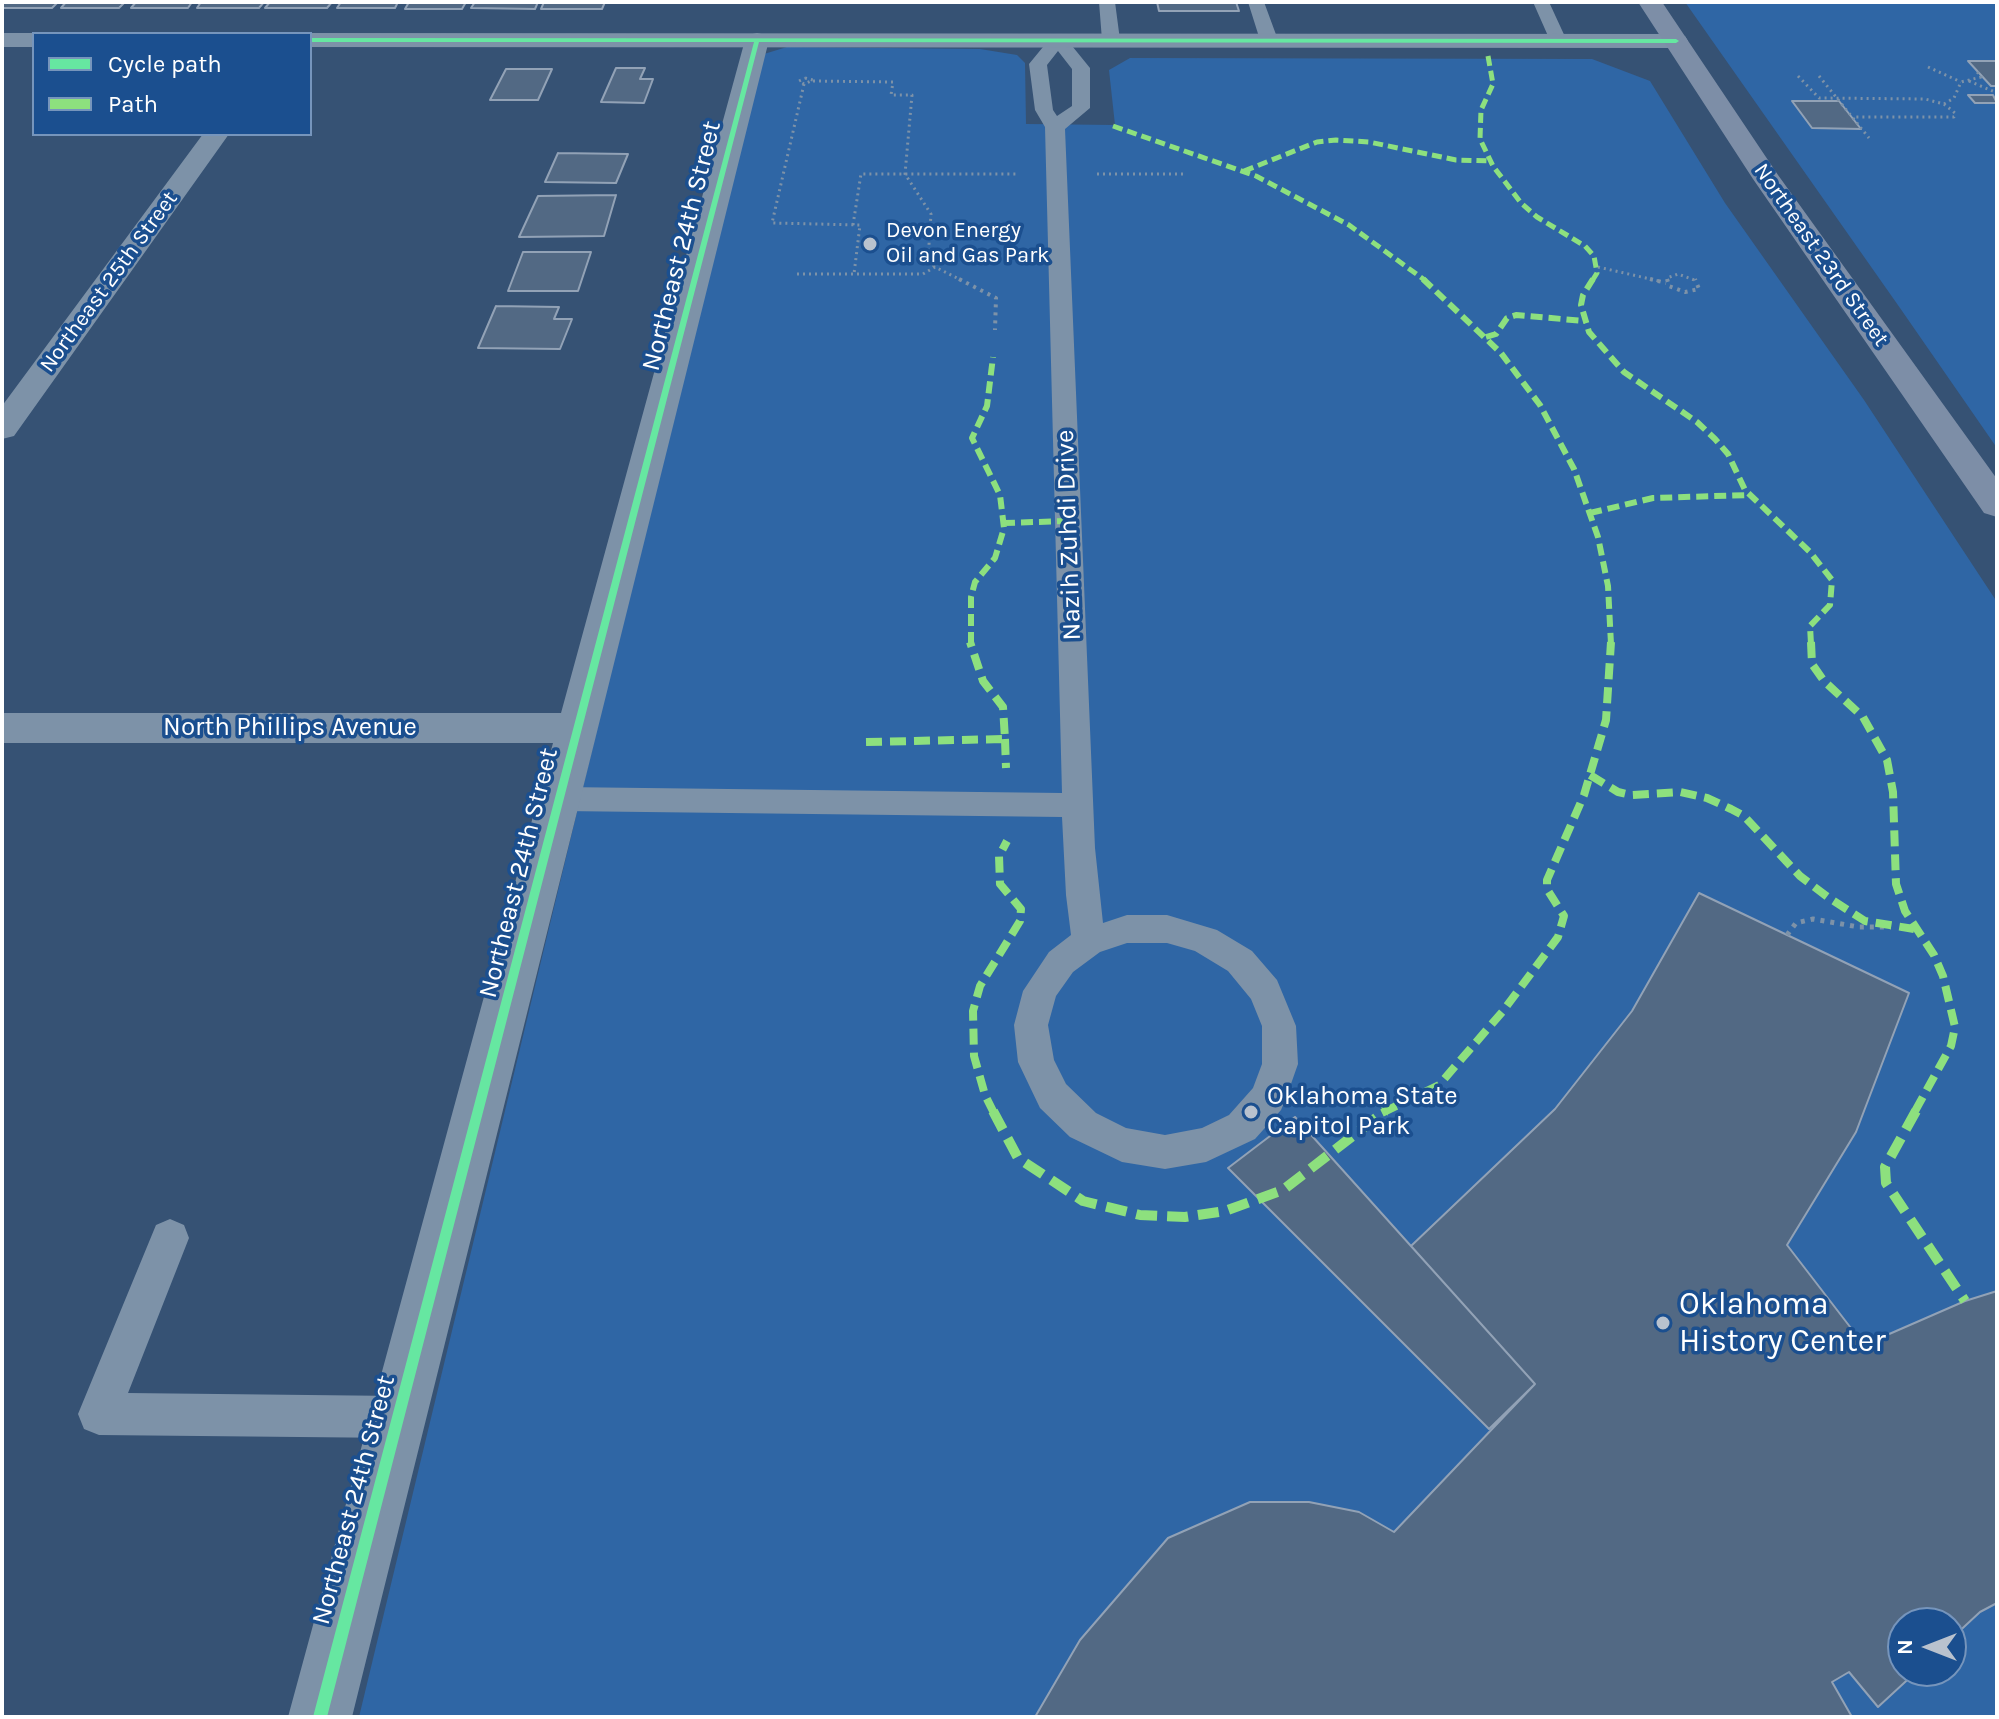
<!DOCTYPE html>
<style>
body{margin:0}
#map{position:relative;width:1999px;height:1719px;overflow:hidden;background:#365274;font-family:Karla,sans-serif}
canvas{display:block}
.frame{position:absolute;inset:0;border:4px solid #fff;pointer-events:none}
.legend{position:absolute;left:32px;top:32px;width:280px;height:104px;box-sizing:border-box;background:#1b4f8f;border:2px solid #7695bc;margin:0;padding:10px 14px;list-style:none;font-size:24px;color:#fff}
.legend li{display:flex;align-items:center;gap:16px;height:40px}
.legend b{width:40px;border:2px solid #7695bc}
.north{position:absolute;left:1887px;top:1607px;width:80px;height:80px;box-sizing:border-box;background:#1b4f8f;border:2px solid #7695bc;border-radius:50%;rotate:270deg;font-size:22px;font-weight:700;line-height:32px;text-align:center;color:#fff}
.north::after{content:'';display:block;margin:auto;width:28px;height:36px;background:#b9c2ce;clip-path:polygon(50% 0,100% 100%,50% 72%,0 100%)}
</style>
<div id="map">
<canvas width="1999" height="1719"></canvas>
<div class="frame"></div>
<ul class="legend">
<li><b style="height:10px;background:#66e7a1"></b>Cycle path</li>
<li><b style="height:10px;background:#8de07e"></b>Path</li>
</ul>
<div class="north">N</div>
</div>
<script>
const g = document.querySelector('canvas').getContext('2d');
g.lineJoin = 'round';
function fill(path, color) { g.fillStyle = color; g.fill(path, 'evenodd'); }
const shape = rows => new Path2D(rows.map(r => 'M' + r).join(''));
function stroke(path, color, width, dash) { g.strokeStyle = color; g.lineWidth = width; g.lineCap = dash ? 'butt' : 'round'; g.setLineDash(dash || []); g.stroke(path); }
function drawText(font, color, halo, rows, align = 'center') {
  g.font = font + ' Karla,sans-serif'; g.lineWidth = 7; g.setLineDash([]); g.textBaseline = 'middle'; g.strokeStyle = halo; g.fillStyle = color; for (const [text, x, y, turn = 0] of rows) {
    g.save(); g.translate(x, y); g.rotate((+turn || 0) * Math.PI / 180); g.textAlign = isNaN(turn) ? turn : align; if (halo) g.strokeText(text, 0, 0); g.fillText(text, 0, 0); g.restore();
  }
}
fill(shape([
 [1685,2,1997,2,1997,448,1900,308],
 [787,47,980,49,1017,55,1025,63,1026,124,1115,125,1109,70,1130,58,1592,59,1650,81,1725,203,1864,400,1997,602,1997,1717,359,1717,694,326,764,54],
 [1903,1623,1951,1623,1951,1671,1903,1671]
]), '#2f66a5');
const building = shape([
 [2,2,58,2,52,8,2,8,2,2],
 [66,2,125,2,119,8,61,8,66,2],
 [136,2,192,2,188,8,131,8,136,2],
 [201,2,264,2,259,8,197,8,201,2],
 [270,2,332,2,327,8,265,8,270,2],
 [341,2,398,2,395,8,337,8,341,2],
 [409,2,466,2,462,9,405,9,409,2],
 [475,2,538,2,535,9,471,8,475,2],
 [544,2,605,2,602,9,541,9,544,2],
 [1157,2,1236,2,1239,11,1159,11,1157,2],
 [1968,61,1997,61,1997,86,1991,86,1968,61],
 [616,68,645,68,640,79,653,79,644,103,601,102,616,68],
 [506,69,552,69,538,100,490,100,506,69],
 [1968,95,1993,95,1997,103,1975,103,1968,95],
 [1792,101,1839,101,1861,129,1812,128,1792,101],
 [558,153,628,154,616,183,545,182,558,153],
 [616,195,604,236,519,237,538,196,616,195],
 [523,252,591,252,578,291,508,291,523,252],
 [496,306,559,307,554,319,572,319,560,349,478,348,496,306],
 [1699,893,1909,993,1856,1132,1787,1245,1864,1345,1965,1301,1997,1291,1997,1603,1980,1612,1951,1639,1951,1623,1903,1623,1903,1671,1917,1671,1878,1707,1849,1672,1832,1682,1852,1717,1035,1717,1080,1640,1168,1538,1250,1502,1309,1502,1359,1512,1394,1532,1535,1384,1411,1246,1555,1109,1632,1011,1699,893],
 [1295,1117,1535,1384,1489,1429,1228,1168,1295,1117]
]);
fill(building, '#526984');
stroke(building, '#92a2b6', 2);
stroke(shape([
 [1928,67,1961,82],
 [1798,76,1819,98,1925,99,1944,104,1955,113,1954,117,1853,117],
 [1819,76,1869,138],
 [805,78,813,80,804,84,799,81,805,78],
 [813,81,893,82,891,95,912,95,905,174,931,214,928,260,935,267],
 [1969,81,1997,93],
 [804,84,772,223,860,225,854,274],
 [1944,104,1954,98,1961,82,1981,77,1975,69],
 [1097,174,1187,174],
 [853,225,861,174,1017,174],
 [1598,267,1659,281],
 [797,274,923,274,935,267,963,281],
 [1668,281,1667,278,1678,274,1697,281]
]), '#7d92a8', 3, [2, 4]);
stroke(shape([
 [959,279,996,298,995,330],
 [1650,279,1666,283],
 [1667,279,1669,286,1685,292,1699,289,1695,279]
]), '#7d92a8', 4, [3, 5]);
stroke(shape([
 [1787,935,1796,923,1813,919,1859,927,1891,927]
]), '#7d92a8', 5, [4, 6]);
fill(shape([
 [1099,2,1115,2,1120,40,1117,44,1111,45,1102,40,1099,2],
 [1248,2,1264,2,1278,40,1275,44,1269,45,1260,40,1248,2],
 [1533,2,1549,2,1567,41,1564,45,1552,45,1533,2],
 [1058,35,1064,36,1090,68,1090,108,1065,129,1095,848,1103,923,1127,915,1167,915,1217,930,1252,951,1277,980,1296,1026,1298,1064,1286,1098,1281,1110,1255,1139,1206,1162,1165,1169,1122,1162,1070,1137,1040,1108,1018,1062,1014,1025,1023,991,1049,952,1071,935,1066,895,1062,817,562,811,551,808,547,799,551,790,562,787,1062,793,1045,127,1035,110,1029,64,1052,36,1058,35],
 [1058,51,1072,69,1072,106,1057,116,1053,110,1047,65,1058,51],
 [1127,943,1167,943,1195,951,1228,971,1251,999,1262,1026,1262,1064,1253,1088,1229,1115,1202,1128,1165,1135,1126,1128,1096,1113,1066,1084,1054,1060,1048,1025,1056,996,1073,972,1100,952,1127,943],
 [170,1219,184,1225,189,1238,128,1393,399,1396,414,1402,420,1417,414,1432,399,1438,99,1435,84,1429,78,1414,156,1225,170,1219]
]), '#7d92a8');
fill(shape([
 [757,33,766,35,769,40,352,1717,288,1717,553,743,2,743,2,713,561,713,745,40,748,35,757,33],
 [203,134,229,134,14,436,2,439,2,406,203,134]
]), '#7d92a8');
fill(shape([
 [2,33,34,33,39,34,34,34,34,47,2,47,2,33],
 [310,33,1676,34,1685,36,1688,41,1685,46,1676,48,310,47,310,34,305,34,310,33]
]), '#7d92a8');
fill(shape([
 [1638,2,1662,2,1778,175,1997,479,1997,517,1984,513,1753,179,1638,2]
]), '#7d8ea7');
stroke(shape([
 [1488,56,1493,84,1481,110,1480,139,1493,166,1521,203,1537,217,1585,246,1594,256,1597,273,1592,281],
 [1113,126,1256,176,1349,225,1426,281],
 [1244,171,1317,142,1336,140,1369,142,1456,160,1491,161]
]), '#8de07e', 5, [10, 5]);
stroke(shape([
 [1423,279,1501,353,1540,405,1574,469,1598,537,1608,586,1611,644],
 [1593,279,1583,295,1581,305,1589,332,1624,372,1697,422,1715,439,1728,454,1745,490,1810,552,1832,580,1830,605,1810,626,1811,644],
 [1486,337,1496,334,1507,318,1516,315,1585,321],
 [1590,513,1653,498,1750,495],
 [1003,523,1068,521],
 [971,644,971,597,975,582,995,558,1004,528,1000,495,972,438,987,406,993,357]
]), '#8de07e', 6, [12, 6]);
stroke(shape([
 [1811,642,1812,664,1824,681,1863,717,1887,760,1893,792,1896,884,1905,911,1934,955,1943,976,1955,1027,1951,1046,1914,1113],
 [1005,739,1006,768],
 [866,742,1005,739,1003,707,983,681,970,642],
 [1590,775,1618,792,1631,795,1680,792,1707,798,1731,809,1744,816,1800,876,1829,898,1865,921,1914,929],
 [994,1113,985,1095,974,1056,973,1011,980,986,1020,921,1021,909,1000,884,999,856,1007,841],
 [1382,1113,1439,1085,1503,1011,1558,937,1564,916,1547,889,1547,880,1584,795,1606,720,1611,642]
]), '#8de07e', 8, [16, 8]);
stroke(shape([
 [993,1111,1018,1158,1083,1201,1140,1215,1185,1217,1225,1211,1283,1190,1385,1111],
 [1916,1111,1885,1167,1886,1183,1965,1301]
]), '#8de07e', 10, [21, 10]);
fill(shape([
 [310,38,1676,39,1679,41,1676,43,759,42,327,1717,313,1717,754,42,310,42,310,38]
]), '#66e7a1');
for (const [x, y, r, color] of [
 [870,244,8,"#b9c2ce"],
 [1251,1112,8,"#b9c2ce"],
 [1663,1323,8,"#b9c2ce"]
]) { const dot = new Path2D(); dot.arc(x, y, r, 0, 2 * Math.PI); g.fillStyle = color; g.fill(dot); stroke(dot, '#1b4f8f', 3); }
drawText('22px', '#fff', '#1b4f8f', [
 ["Devon Energy",886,231],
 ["Oil and Gas Park",886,256]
], 'left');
drawText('22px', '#fff', '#1b4f8f', [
 ["Northeast 23rd Street",1821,255,55],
 ["Northeast 25th Street",109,282,-54]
]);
drawText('26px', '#fff', '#1b4f8f', [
 ["Northeast 24th Street",682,246,-76],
 ["Nazih Zuhdi Drive",1069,535,-92],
 ["North Phillips Avenue",290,728],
 ["Northeast 24th Street",519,873,-76],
 ["Northeast 24th Street",354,1500,-75]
]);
drawText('26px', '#fff', '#1b4f8f', [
 ["Oklahoma State",1267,1097],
 ["Capitol Park",1267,1127]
], 'left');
drawText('32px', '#fff', '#1b4f8f', [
 ["Oklahoma",1679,1305],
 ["History Center",1679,1342]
], 'left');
</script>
